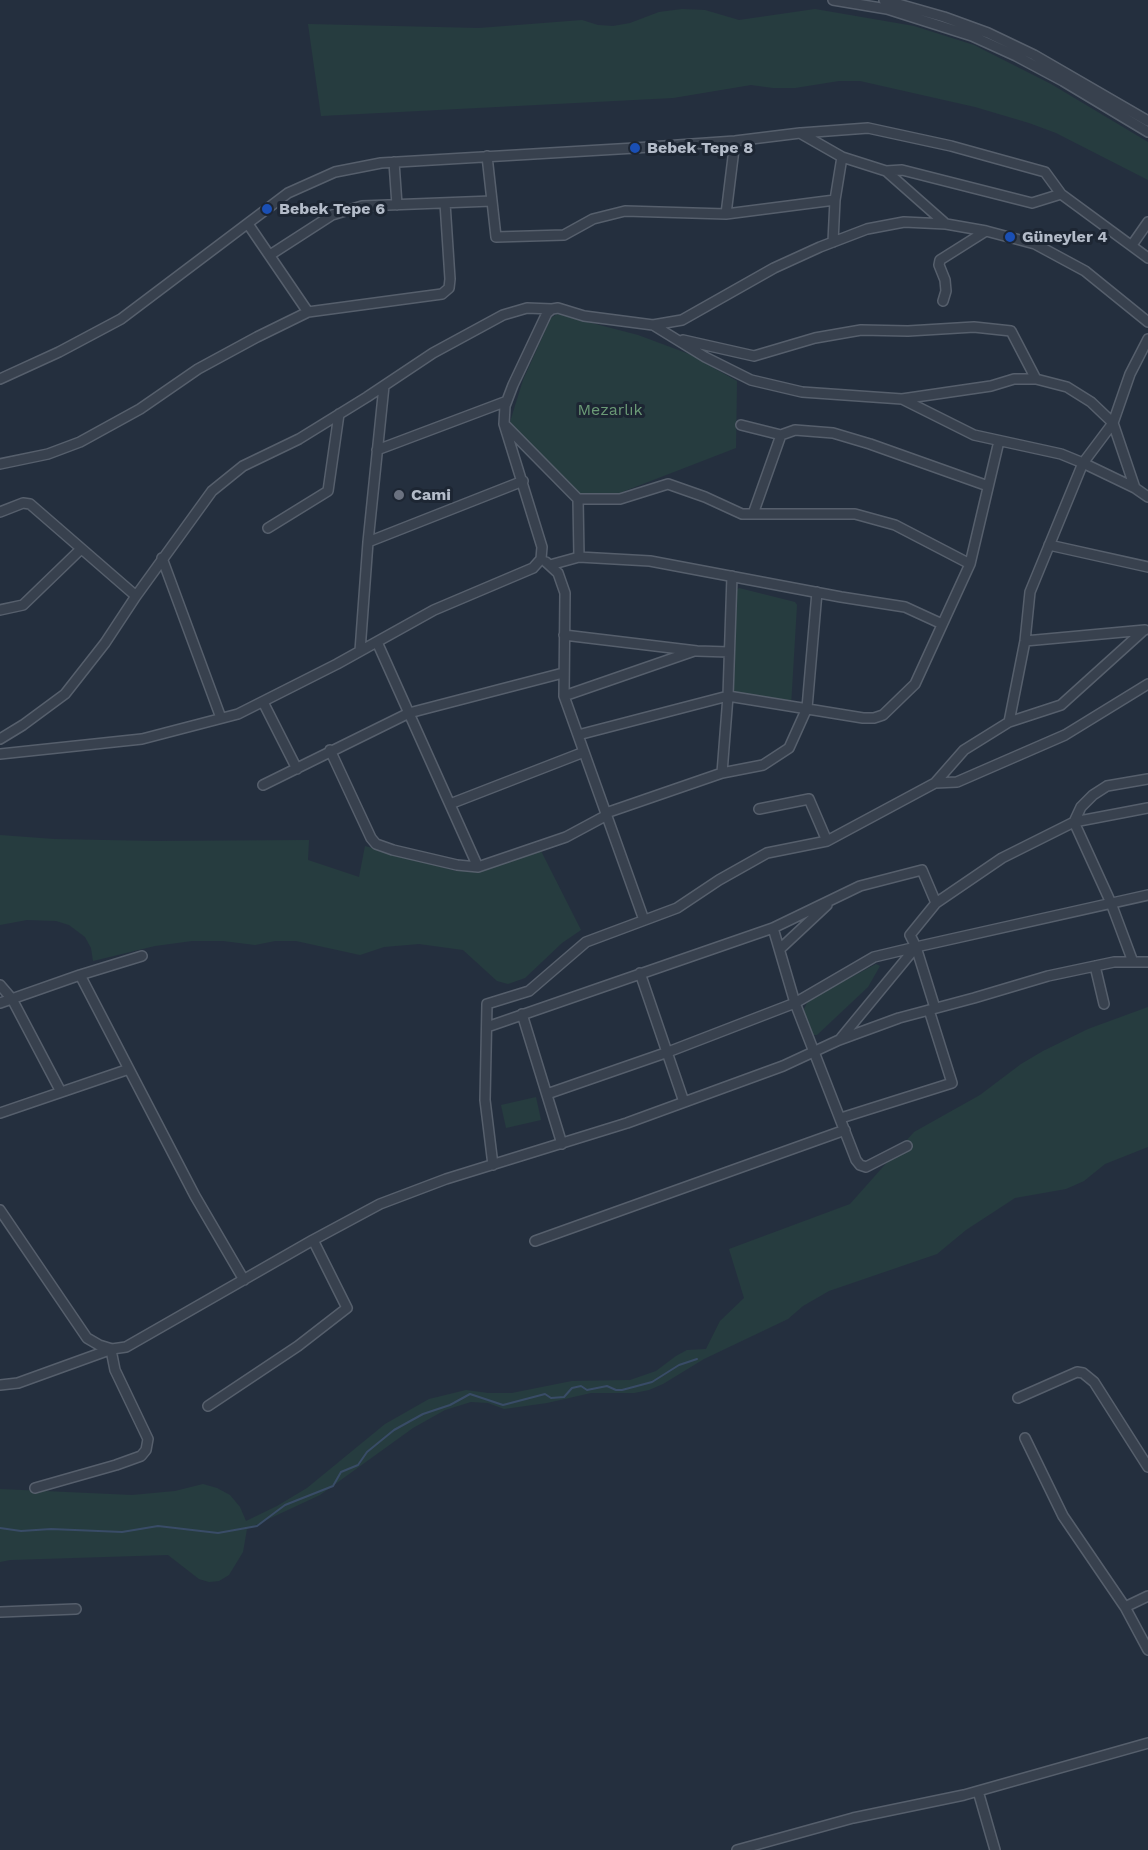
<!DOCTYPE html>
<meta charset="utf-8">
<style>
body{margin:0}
canvas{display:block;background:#242f3e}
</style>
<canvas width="1148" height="1850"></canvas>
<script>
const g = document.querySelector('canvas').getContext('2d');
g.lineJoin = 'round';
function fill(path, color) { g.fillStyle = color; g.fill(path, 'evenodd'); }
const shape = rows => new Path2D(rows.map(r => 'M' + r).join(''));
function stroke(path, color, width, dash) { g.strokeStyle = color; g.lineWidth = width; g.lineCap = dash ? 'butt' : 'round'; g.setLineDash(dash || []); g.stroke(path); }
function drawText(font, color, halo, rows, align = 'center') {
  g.font = font + ' "Work Sans",sans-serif'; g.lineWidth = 6; g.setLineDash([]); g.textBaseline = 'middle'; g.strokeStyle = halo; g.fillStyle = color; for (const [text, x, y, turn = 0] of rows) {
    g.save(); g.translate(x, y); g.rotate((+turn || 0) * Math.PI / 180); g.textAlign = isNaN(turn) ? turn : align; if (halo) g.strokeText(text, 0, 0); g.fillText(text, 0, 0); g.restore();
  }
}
fill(shape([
 [682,9,705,10,739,20,815,9,914,26,974,45,1051,84,1148,142,1148,180,1056,133,1029,123,975,107,860,81,839,81,795,88,773,88,751,85,673,98,321,116,308,24,479,28,582,20,598,25,613,26,630,23,659,12],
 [557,314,638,335,689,354,737,381,736,448,617,494,576,493,510,422,523,380,551,318],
 [739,588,795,602,797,605,791,706,729,694,723,687,730,595],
 [0,835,54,839,155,841,309,840,308,860,359,877,365,846,456,871,474,868,540,849,581,930,562,943,525,978,508,984,497,981,463,950,419,944,384,947,360,955,296,941,275,941,255,945,223,941,192,941,155,946,93,961,91,948,85,937,69,925,56,921,27,920,0,925],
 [876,964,880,966,868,987,817,1035,812,1035,803,1011,807,1003,820,994],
 [1148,1007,1148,1147,1105,1164,1084,1181,1066,1189,1015,1198,966,1230,937,1254,829,1291,803,1306,788,1319,704,1359,663,1384,649,1390,634,1393,591,1393,547,1403,504,1409,488,1403,471,1402,445,1410,413,1428,320,1495,247,1529,243,1552,229,1575,219,1581,209,1582,199,1579,168,1555,10,1560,0,1562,0,1489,132,1495,175,1491,203,1484,217,1488,230,1495,240,1507,246,1521,277,1506,307,1488,385,1424,429,1399,466,1390,488,1393,512,1393,572,1381,630,1380,656,1371,676,1356,687,1350,706,1349,720,1321,744,1298,729,1249,850,1204,914,1132,980,1095,1021,1064,1043,1051,1088,1029],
 [536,1097,541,1120,506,1128,501,1105]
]), '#263c3f');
stroke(shape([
 [0,1528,21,1531,51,1529,122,1532,158,1526,218,1533,257,1526,285,1505,333,1486,341,1472,358,1465,367,1452,394,1430,423,1414,450,1405,470,1394,503,1405,545,1394,551,1398,564,1397,572,1388,581,1386,587,1390,607,1386,616,1390,622,1390,652,1382,679,1365,697,1359]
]), '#394c67', 2);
const minor = shape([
 [833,0,887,9,972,36,1016,56,1063,81,1148,132],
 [884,0,944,17,988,33,1034,55,1148,121],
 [801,133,868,128,951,146,1045,172,1061,194],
 [487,156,496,237,564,235,593,219,625,211,726,214,835,200],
 [842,157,886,171,946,224],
 [394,162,397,205],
 [886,171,902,170,1032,203,1061,194,1148,258],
 [726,214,735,141],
 [248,224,308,312],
 [1132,245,1148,222],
 [270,255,332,215,362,206,492,201],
 [943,301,946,291,945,280,939,265,940,260,986,231],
 [653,325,705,357,751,380,802,392,902,399,974,435,1061,454,1083,463,1135,488,1148,497],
 [683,340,754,356,815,338,861,330,908,331,974,327,1011,331,1036,379],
 [0,379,59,352,121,319,288,193,335,172,381,163,635,148,735,141,800,133,842,157,835,200,833,242],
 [902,399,991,386,1014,379,1036,379,1067,387,1091,402,1113,423,1135,488],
 [741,425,781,435,795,430,833,433,870,444,988,486],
 [506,426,578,499,620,499,668,484,705,497,742,514,855,514,895,525,970,564],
 [377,450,507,401],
 [0,464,48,454,80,442,140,409,198,369,257,337,308,312,442,294,449,288,450,279,445,203],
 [578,499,579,557],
 [0,512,23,503,30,504,136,596],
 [753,514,781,435],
 [268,528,328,491,339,414],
 [368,542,523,481],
 [1049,545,1148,567],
 [162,558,221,718],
 [546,562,558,573,565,593,564,696,644,920],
 [550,565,579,557,650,561,841,597,905,607,942,624],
 [0,610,23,605,81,549],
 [564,635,697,651,729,652],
 [1025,641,1145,630],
 [377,642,478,867],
 [360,651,368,542,384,386],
 [564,696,694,651],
 [263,702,297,769],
 [1009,722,1025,641,1030,592,1083,463,1113,423,1130,374,1148,339],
 [578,735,728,696,863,718,874,718,883,715,915,684,970,564,999,441],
 [0,739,23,725,65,694,105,643,136,596,212,491,243,466,299,439,367,397,433,353,503,315,527,308,552,309],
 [330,750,371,838,376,844,393,850,457,865,478,867,566,837,607,815],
 [0,754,142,739,238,714,337,664,434,610,533,568,541,559,542,547,504,424,505,406,513,385,547,313,552,309,558,308,584,316,653,325,682,320,774,268,820,247,867,229,904,222,946,224,986,231,1035,244,1085,271,1148,322],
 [722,773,728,696,732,576],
 [935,783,957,782,1065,735,1148,684],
 [263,785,409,713,563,673],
 [450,804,584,752],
 [759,809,809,799,827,841],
 [606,813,722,773,763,765,789,748,807,708,817,592],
 [1074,822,1081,807,1093,795,1107,786,1148,779],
 [1074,822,1148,808],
 [773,928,795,1003,856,1160,860,1165,866,1167,907,1146],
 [781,948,827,905],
 [1095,966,1104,1004],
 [640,973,684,1102],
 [80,975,195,1196,244,1280],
 [0,985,12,999,61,1092],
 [0,1003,80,975,142,956],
 [935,1008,916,947,910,935,936,903,1002,858,1074,822,1111,903,1133,962],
 [522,1014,562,1144],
 [487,1027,773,928,860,886,922,870,936,903],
 [841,1038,916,947,1148,895],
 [547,1094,668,1052,795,1003,874,957,916,947],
 [0,1113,129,1069],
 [841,1118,952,1083,929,1010],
 [493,1165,485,1100,487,1004,529,991,586,942,677,908,719,880,767,853,827,841,935,783,964,750,1009,722,1061,705,1143,631],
 [0,1210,87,1338,99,1345,112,1349,126,1347,313,1240,380,1204,446,1179,627,1123,783,1066,839,1040,899,1018,974,998,1048,976,1114,962,1148,962],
 [535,1241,845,1130],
 [0,1385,18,1383,112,1349],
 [1018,1398,1077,1372,1083,1373,1094,1382,1148,1467],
 [208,1406,298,1346,347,1308,313,1240],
 [1025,1438,1063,1516,1125,1607,1148,1650],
 [35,1488,116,1465,141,1456,146,1450,148,1439,115,1370,111,1350],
 [1125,1607,1148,1596],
 [0,1612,76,1609],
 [978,1791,995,1850],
 [737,1850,853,1818,964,1795,1148,1743]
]);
stroke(minor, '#565f6c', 12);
stroke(minor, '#38414e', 9);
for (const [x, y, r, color] of [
 [635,148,6,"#1a4fb4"],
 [267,209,6,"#1a4fb4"],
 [1010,237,6,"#1a4fb4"],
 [399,495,6,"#6b7280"]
]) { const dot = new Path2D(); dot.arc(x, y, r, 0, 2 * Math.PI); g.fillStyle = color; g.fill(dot); stroke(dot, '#1d2633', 2); }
drawText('bold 16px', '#b4bcc9', '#1d2633', [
 ["Bebek Tepe 8",647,148],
 ["Bebek Tepe 6",279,209],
 ["Güneyler 4",1022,237],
 ["Cami",411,495]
], 'left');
drawText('16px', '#6b9a76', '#1d2633', [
 ["Mezarlık",610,410]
]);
</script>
